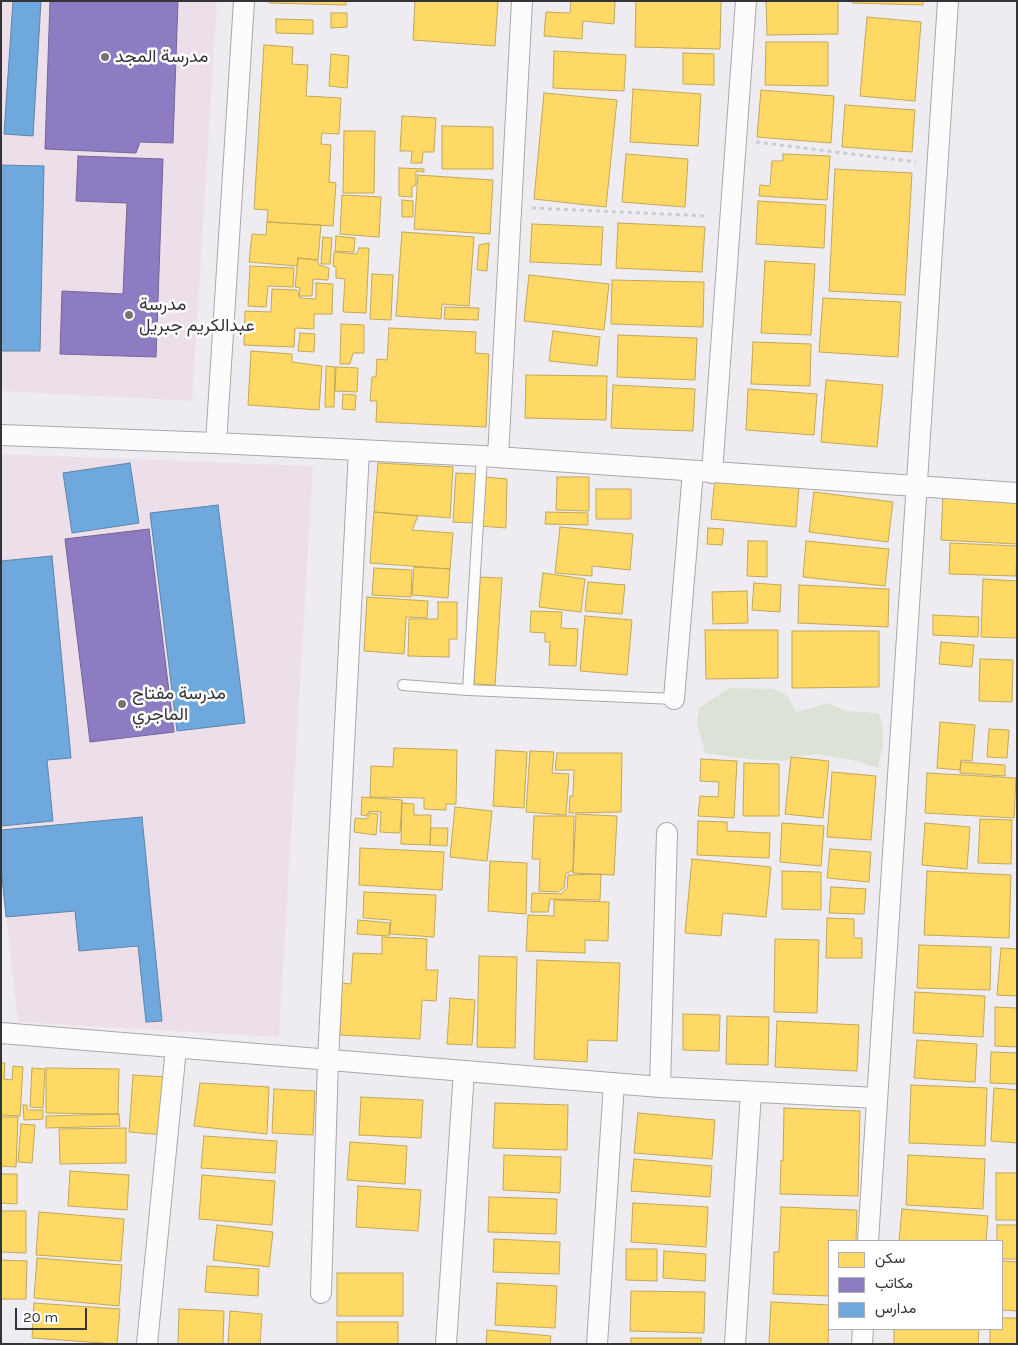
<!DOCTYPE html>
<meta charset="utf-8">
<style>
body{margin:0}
#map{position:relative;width:1018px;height:1345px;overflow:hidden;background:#efecf1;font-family:Karla,Vazirmatn,sans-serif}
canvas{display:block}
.frame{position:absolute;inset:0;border:2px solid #353337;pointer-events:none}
.legend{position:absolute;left:828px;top:1240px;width:175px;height:90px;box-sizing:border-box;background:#fff;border:1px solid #aeadaf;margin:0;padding:6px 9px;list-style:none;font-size:15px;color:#353337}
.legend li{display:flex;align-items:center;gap:10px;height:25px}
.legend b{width:25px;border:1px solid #aeadaf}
.scale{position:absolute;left:15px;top:1308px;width:72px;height:22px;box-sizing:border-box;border:2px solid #353337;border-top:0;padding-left:6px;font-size:15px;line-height:18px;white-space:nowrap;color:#353337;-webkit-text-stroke:4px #fff;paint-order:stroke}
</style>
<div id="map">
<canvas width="1018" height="1345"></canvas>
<div class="frame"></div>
<ul class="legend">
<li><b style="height:14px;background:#ffd966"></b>سكن</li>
<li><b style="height:14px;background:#8e7cc3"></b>مكاتب</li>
<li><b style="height:14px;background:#6fa8dc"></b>مدارس</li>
</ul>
<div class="scale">20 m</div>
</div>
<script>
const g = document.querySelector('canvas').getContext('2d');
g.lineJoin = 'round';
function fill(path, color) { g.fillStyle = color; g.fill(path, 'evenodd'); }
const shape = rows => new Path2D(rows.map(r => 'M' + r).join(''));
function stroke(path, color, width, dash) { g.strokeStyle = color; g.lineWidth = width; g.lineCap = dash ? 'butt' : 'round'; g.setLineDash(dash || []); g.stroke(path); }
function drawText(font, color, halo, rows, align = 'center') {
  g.font = font + ' Karla,Vazirmatn,sans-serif'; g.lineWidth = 5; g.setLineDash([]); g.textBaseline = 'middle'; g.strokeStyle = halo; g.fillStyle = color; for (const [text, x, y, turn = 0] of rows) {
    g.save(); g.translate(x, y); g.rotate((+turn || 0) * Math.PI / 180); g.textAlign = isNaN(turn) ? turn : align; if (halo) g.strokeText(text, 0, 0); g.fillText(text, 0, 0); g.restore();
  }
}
fill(shape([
 [1,1,217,1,192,401,1,391],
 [1,454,313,466,279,1037,18,1022,1,867]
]), '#ecdfe9');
fill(shape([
 [729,688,774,689,788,696,796,712,828,703,846,711,879,713,883,728,883,745,878,768,857,761,818,754,791,757,785,761,747,759,705,753,697,724,699,708]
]), '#dce2d6');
const homes = shape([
 [269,1,346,1,346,5,269,3,269,1],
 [415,1,498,1,495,46,413,40,415,1],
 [571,1,615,1,614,24,583,21,582,39,544,36,546,12,570,13,571,1],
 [636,1,721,1,720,49,635,47,636,1],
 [766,1,838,1,838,34,767,35,766,1],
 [852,1,923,1,923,5,852,3,852,1],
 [331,13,347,13,347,27,331,28,331,13],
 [867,17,921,22,915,101,860,96,867,17],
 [276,19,313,20,313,34,276,33,276,19],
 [766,42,828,42,828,86,765,85,766,42],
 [264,45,293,47,292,64,308,65,306,96,341,98,339,134,322,133,321,144,331,145,329,182,336,183,333,226,267,222,268,210,254,209,264,45],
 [554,51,626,55,624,91,553,88,554,51],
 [683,53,714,54,714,85,683,84,683,53],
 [331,54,349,56,347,88,329,86,331,54],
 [633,89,701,94,698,146,630,142,633,89],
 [761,90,834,96,831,143,757,137,761,90],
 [544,93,617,100,606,207,534,199,544,93],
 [845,105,915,110,912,152,842,147,845,105],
 [402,116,436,118,434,152,423,152,422,163,411,163,412,151,400,151,402,116],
 [442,126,493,127,493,169,442,169,442,126],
 [344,131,375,131,374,193,343,193,344,131],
 [626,154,688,159,685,207,622,202,626,154],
 [783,154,830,156,827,200,759,196,760,185,770,186,772,161,783,161,783,154],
 [399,168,424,169,424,172,416,171,416,185,412,187,412,197,399,196,399,168],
 [835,169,912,173,905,295,829,291,835,169],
 [418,175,493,180,490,234,414,229,418,175],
 [342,195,381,197,379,237,340,234,342,195],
 [402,200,413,201,413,217,402,217,402,200],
 [758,201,826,205,824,248,756,244,758,201],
 [267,222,321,225,318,260,298,258,297,266,249,262,252,234,266,235,267,222],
 [618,223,705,227,702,272,616,268,618,223],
 [532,224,603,227,601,265,530,262,532,224],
 [402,232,474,237,469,306,442,304,441,319,396,316,402,232],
 [336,236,355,238,354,252,335,251,336,236],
 [323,237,332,238,330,264,321,264,323,237],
 [489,243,487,271,477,270,479,245,489,243],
 [359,248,369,248,366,313,343,312,345,279,336,278,336,267,333,266,334,252,357,254,359,248],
 [298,258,317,260,319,265,329,268,328,280,313,279,312,296,299,296,300,288,295,287,298,258],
 [765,261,815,264,811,335,761,333,765,261],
 [250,266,294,268,293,287,268,286,266,307,248,306,250,266],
 [372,274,393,275,391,320,370,319,372,274],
 [529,275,609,284,604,330,524,321,529,275],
 [612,280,704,282,703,327,611,324,612,280],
 [316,283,333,284,332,314,314,314,314,329,295,328,294,347,244,345,245,311,271,312,272,289,297,290,300,298,316,299,316,283],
 [823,298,901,302,898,357,819,352,823,298],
 [445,307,479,308,478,320,444,319,445,307],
 [341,324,364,325,364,353,353,353,350,364,340,364,341,324],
 [389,328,476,332,475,353,489,354,486,427,376,422,377,401,370,401,372,377,376,377,377,359,387,360,389,328],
 [553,331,600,337,597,366,549,361,553,331],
 [300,333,315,334,314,352,298,351,300,333],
 [618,335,697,338,695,380,617,377,618,335],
 [753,342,811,344,810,386,751,384,753,342],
 [251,351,292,354,292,362,322,366,319,410,248,405,251,351],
 [326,366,335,367,334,407,325,407,326,366],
 [336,367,358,368,357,392,335,391,336,367],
 [526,375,607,376,606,420,525,418,526,375],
 [826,380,883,385,877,447,821,442,826,380],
 [613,385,695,389,693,431,611,428,613,385],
 [748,389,817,394,814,435,746,430,748,389],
 [343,394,356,395,355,410,342,409,343,394],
 [378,463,453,467,450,518,374,512,378,463],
 [456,473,477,474,474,523,453,522,456,473],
 [484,477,507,479,506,528,480,526,484,477],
 [557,477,589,477,589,511,556,510,557,477],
 [715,478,799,486,796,527,711,519,715,478],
 [596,489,631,489,631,519,596,519,596,489],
 [814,492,893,502,888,542,809,532,814,492],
 [943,492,1017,496,1017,544,941,540,943,492],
 [374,512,418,516,412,530,453,533,450,569,370,563,374,512],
 [546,512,588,513,588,525,545,524,546,512],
 [560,527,633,534,630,570,592,566,592,576,555,573,560,527],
 [708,528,724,529,722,545,707,544,708,528],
 [748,541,767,541,767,577,747,576,748,541],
 [806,541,889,549,885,586,803,577,806,541],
 [950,543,1017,546,1016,576,949,574,950,543],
 [414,567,450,569,448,598,412,595,414,567],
 [374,568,412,570,411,597,372,595,374,568],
 [543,573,585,579,581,612,539,607,543,573],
 [480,577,502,578,495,685,474,684,480,577],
 [983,579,1017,581,1017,638,981,637,983,579],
 [588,582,625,585,622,614,585,611,588,582],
 [754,583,781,585,780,612,752,610,754,583],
 [799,585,889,589,888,627,798,623,799,585],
 [747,591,748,623,713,624,712,592,747,591],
 [367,597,428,601,427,618,406,617,404,654,364,651,367,597],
 [438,602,457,602,457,639,449,639,449,657,408,656,409,619,438,619,438,602],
 [531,611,562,612,561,628,578,629,576,666,549,665,550,642,545,642,545,633,530,632,531,611],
 [933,615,979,617,978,637,933,635,933,615],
 [585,616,632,620,627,675,580,671,585,616],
 [705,630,778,630,778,678,706,679,705,630],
 [792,631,879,631,879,687,792,688,792,631],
 [941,642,974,645,972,667,939,664,941,642],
 [980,659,1013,660,1012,702,979,701,980,659],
 [940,722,975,725,972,761,961,760,960,770,937,768,940,722],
 [989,729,1009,730,1007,758,987,757,989,729],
 [394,748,457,750,456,804,446,804,446,810,424,809,424,798,370,797,371,766,393,767,394,748],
 [496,750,527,752,524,808,493,806,496,750],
 [530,751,554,752,552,773,569,774,566,815,526,812,530,751],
 [557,753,622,753,621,812,569,813,570,796,573,796,574,770,555,770,557,753],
 [791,757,829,761,823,818,785,814,791,757],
 [701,759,737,761,734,818,698,816,700,796,718,797,719,782,700,781,701,759],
 [961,762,1005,765,1005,776,960,773,961,762],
 [744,763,779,764,779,816,743,816,744,763],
 [832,772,876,776,871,840,827,837,832,772],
 [927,773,1016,778,1014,818,925,813,927,773],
 [362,797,402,800,400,833,380,832,381,812,369,811,367,816,361,815,362,797],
 [402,803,414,804,414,815,431,815,430,845,401,844,402,803],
 [455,807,492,811,487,861,450,857,455,807],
 [370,813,378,814,376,835,354,832,355,818,367,819,370,813],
 [576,814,617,816,614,875,573,873,576,814],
 [534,816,574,816,573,871,566,873,564,888,558,892,539,891,540,859,532,859,534,816],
 [980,819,1012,820,1011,864,978,863,980,819],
 [698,821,727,822,727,831,770,833,769,858,697,855,698,821],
 [782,823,824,826,821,866,780,862,782,823],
 [925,823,970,827,967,869,922,865,925,823],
 [431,828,448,828,447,846,430,845,431,828],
 [360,848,444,852,442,890,359,885,360,848],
 [830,849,871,852,869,882,827,878,830,849],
 [692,859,771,867,766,917,723,913,721,936,685,933,692,859],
 [490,861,527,863,526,914,488,911,490,861],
 [782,871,821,872,821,910,782,909,782,871],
 [927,871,1011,875,1009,938,924,935,927,871],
 [601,874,600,900,550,899,548,912,531,912,532,893,561,894,567,888,568,875,601,874],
 [831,887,866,889,864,914,829,913,831,887],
 [364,892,436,895,434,937,390,934,391,920,363,918,364,892],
 [554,900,609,902,608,941,585,940,585,953,526,951,528,915,554,916,554,900],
 [827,918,854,919,854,938,862,938,862,958,826,958,827,918],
 [358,920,390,923,389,936,357,934,358,920],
 [382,937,427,939,426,970,438,970,436,1001,422,1000,420,1039,340,1035,342,983,351,984,353,953,382,954,382,937],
 [775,939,819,940,817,1013,774,1012,775,939],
 [919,945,991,947,990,990,917,988,919,945],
 [1001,948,1017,949,1017,996,997,995,1001,948],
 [479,956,517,957,515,1048,477,1047,479,956],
 [537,960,620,963,617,1041,588,1040,587,1062,534,1059,537,960],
 [915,992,985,996,983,1037,913,1033,915,992],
 [450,998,475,1000,472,1045,447,1044,450,998],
 [995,1007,1017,1008,1017,1047,995,1046,995,1007],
 [683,1014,720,1015,719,1051,683,1050,683,1014],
 [727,1016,769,1017,768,1065,726,1064,727,1016],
 [777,1021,859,1025,857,1071,775,1067,777,1021],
 [917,1040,977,1044,975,1082,914,1078,917,1040],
 [991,1052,1017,1053,1017,1084,990,1083,991,1052],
 [1,1063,5,1063,4,1079,12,1080,13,1066,23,1067,20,1116,1,1115,1,1063],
 [32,1068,45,1069,43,1108,30,1107,32,1068],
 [46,1068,119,1069,118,1114,46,1113,46,1068],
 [133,1075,168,1077,164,1135,129,1132,133,1075],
 [200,1083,269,1087,267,1134,194,1126,200,1083],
 [911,1085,987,1088,985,1146,909,1143,911,1085],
 [994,1088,1017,1090,1017,1143,991,1141,994,1088],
 [274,1089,315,1091,313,1135,272,1133,274,1089],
 [361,1097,423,1100,421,1138,359,1135,361,1097],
 [495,1103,568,1105,567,1150,493,1148,495,1103],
 [23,1105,27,1105,27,1110,43,1110,43,1119,24,1120,23,1105],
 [784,1108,860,1111,858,1196,780,1194,781,1160,783,1161,784,1108],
 [638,1113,715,1120,712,1159,634,1153,638,1113],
 [119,1114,120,1126,46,1128,46,1116,119,1114],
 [1,1117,18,1117,16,1167,1,1166,1,1117],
 [21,1124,35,1125,32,1163,18,1162,21,1124],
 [126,1128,126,1163,60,1164,59,1129,126,1128],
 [204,1136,277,1141,275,1173,201,1168,204,1136],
 [350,1142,407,1146,405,1184,347,1180,350,1142],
 [504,1155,561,1157,560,1193,503,1190,504,1155],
 [908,1155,985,1159,983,1209,906,1205,908,1155],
 [634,1159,712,1166,710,1197,631,1191,634,1159],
 [70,1171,129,1175,127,1210,68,1206,70,1171],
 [996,1173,1017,1173,1017,1220,996,1220,996,1173],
 [1,1174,17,1174,17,1204,1,1203,1,1174],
 [202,1175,275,1181,272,1225,199,1219,202,1175],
 [358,1186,421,1190,418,1231,356,1227,358,1186],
 [489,1197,557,1199,556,1234,488,1232,489,1197],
 [633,1203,708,1207,706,1247,631,1242,633,1203],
 [781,1207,857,1210,856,1241,829,1241,829,1296,773,1294,774,1252,779,1252,781,1207],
 [902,1209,988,1216,986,1241,899,1241,902,1209],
 [1,1211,26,1211,26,1253,1,1252,1,1211],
 [39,1212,124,1219,121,1261,36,1255,39,1212],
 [217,1225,273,1232,269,1267,213,1260,217,1225],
 [997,1225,1017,1225,1017,1259,1002,1259,1002,1241,997,1241,997,1225],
 [494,1239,560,1242,559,1274,493,1272,494,1239],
 [626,1249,657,1249,657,1281,626,1280,626,1249],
 [664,1251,706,1254,705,1281,663,1278,664,1251],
 [37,1258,122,1265,119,1306,34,1298,37,1258],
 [1,1260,27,1261,26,1299,1,1299,1,1260],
 [1002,1261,1017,1262,1017,1311,1002,1310,1002,1261],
 [207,1266,259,1269,258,1296,205,1292,207,1266],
 [337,1273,403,1273,403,1316,337,1316,337,1273],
 [497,1283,557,1286,555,1328,495,1325,497,1283],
 [631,1291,705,1292,704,1333,630,1331,631,1291],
 [771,1302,829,1305,828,1344,769,1344,771,1302],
 [34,1303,120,1309,117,1344,32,1338,34,1303],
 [179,1309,224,1311,223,1344,178,1344,179,1309],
 [230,1311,262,1314,260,1344,228,1344,230,1311],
 [1002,1318,1017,1318,1017,1344,990,1344,990,1329,1002,1329,1002,1318],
 [337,1322,398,1322,398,1344,337,1344,337,1322],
 [894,1329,979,1329,978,1344,894,1344,894,1329],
 [487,1330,551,1336,550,1344,486,1344,487,1330],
 [631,1338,701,1338,701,1344,631,1344,631,1338]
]);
fill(homes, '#ffd966');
stroke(homes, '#c2a758', 1);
const offices = shape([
 [50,1,178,1,173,143,140,142,136,153,45,149,50,1],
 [78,156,163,159,156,357,60,354,62,291,123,294,127,203,76,201,78,156],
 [149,529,174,732,90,742,65,539,149,529]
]);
fill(offices, '#8e7cc3');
stroke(offices, '#736699', 1);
const schools = shape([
 [13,1,41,1,33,136,4,134,13,1],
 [1,165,44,166,40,351,1,351,1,165],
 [130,463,139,523,72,533,63,473,130,463],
 [218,505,245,723,177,731,150,513,218,505],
 [52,556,71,758,47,760,53,821,1,826,1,561,52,556],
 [142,817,162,1021,146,1022,138,946,79,951,75,911,6,917,1,867,1,830,142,817]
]);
fill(schools, '#6fa8dc');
stroke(schools, '#5e85aa', 1);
const service = shape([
 [403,685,468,690,674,699],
 [468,690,482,456]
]);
const minor = shape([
 [1,435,216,443,482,456,1017,493],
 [216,443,244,1],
 [498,457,522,1],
 [712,473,746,1],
 [674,699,693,471],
 [1,1033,660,1087,877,1098],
 [660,1087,667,833],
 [868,1241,948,1],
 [321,1293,328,1060,359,450],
 [147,1344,176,1048],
 [446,1344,464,1071],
 [597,1344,614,1083],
 [735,1344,751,1092],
 [862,1344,863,1329]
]);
stroke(service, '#a9a7ab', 12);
stroke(minor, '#a9a7ab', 22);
stroke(shape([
 [756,142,916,162],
 [532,208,708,216]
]), '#cdccce', 3, [4, 4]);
stroke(service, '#fdfcfd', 10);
stroke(minor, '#fdfcfd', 20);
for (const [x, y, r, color] of [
 [105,57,5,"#767478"],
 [129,315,5,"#767478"],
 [122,704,5,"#767478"]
]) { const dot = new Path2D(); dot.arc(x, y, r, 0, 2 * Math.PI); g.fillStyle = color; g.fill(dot); stroke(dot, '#fff', 2); }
drawText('18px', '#353337', '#fff', [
 ["مدرسة المجد",115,57],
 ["مدرسة",139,305],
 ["عبدالكريم جبريل",139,326],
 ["مدرسة مفتاح",132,694],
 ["الماجري",132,715]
], 'left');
</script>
